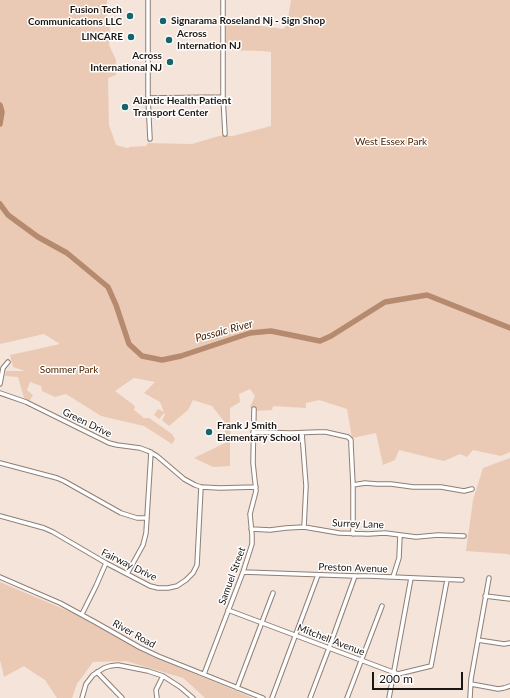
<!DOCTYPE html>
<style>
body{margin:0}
#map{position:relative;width:510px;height:698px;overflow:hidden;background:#f5e4da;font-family:Lato,sans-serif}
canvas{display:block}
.scale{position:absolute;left:372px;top:672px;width:91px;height:18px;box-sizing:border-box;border:2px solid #1c1612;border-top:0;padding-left:5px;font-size:12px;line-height:14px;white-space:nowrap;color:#1c1612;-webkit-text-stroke:3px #fff;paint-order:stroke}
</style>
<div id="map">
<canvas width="510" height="698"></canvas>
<div class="scale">200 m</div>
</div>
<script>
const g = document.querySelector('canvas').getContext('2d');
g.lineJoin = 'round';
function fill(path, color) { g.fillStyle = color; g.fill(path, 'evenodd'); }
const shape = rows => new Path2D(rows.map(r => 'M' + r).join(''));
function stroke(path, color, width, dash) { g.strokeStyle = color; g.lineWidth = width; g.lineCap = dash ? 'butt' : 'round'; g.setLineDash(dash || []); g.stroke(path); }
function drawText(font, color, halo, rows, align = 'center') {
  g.font = font + ' Lato,sans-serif'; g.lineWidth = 3; g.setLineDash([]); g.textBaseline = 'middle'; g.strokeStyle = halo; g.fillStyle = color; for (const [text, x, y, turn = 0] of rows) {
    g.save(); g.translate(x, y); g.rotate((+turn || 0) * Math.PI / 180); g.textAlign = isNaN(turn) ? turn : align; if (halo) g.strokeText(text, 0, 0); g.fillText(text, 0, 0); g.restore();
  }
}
fill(shape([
 [0,0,107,0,107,23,110,27,109,45,116,60,116,75,108,78,109,125,116,145,127,148,129,148,129,147,146,146,148,143,192,144,219,136,233,136,271,126,271,52,262,51,226,50,226,22,253,26,255,25,283,29,287,25,291,0,510,0,510,452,501,456,473,450,467,457,460,454,444,461,399,450,395,460,383,465,376,433,352,438,347,409,319,400,306,403,306,408,273,406,272,410,254,411,250,407,255,396,250,389,239,394,240,402,230,408,230,466,213,467,194,458,227,442,223,420,212,406,193,400,188,410,169,426,162,420,165,415,164,413,159,419,154,415,158,409,164,412,160,402,144,393,155,382,134,378,115,391,135,406,134,410,144,418,149,418,172,434,175,439,172,444,144,426,101,416,66,394,55,397,42,391,41,386,30,382,27,390,33,395,29,402,24,398,18,377,5,376,6,371,25,371,13,367,10,355,60,344,44,334,0,344],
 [510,458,510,555,508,554,466,551,473,500,483,468],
 [0,582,73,613,147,654,253,698,205,698,192,686,183,678,126,661,93,662,77,684,72,698,57,698,45,680,31,671,24,666,4,677,0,660]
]), '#eacab5');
stroke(shape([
 [0,105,2,112,0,124],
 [0,204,8,215,38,237,67,253,108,287,116,305,129,344,142,356,162,360,181,356,250,333,271,331,320,341,331,336,385,302,427,295,510,328]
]), '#b68a6e', 5.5);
const minor = shape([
 [148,0,148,98,150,139],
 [223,0,223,97,225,134],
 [148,98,223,97],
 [0,384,3,368,8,362],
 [0,393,26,402,109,443,117,445,140,448,148,451,157,456,184,479,195,485,201,487,220,488,256,487],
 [253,432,291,433,318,432,326,432,348,437,351,440,351,445,353,485,353,534],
 [302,433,306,486,304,527],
 [0,463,57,478,64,481,121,513,137,518,147,518],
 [353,485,365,483,377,484,391,484,413,487,441,487,464,491,472,489],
 [0,516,44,528,53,532,106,563,150,586,158,588,168,588,177,586,186,580,193,573,197,565,201,487],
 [251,529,270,530,286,528,304,527,339,533,368,534,385,533,416,537,438,535,464,536],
 [243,572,355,576,369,576,462,580],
 [127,574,143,545,146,533,151,452],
 [0,577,60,603,95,622,139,647,158,656,263,698],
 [393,577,399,558,400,535],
 [485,596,510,599],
 [228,610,398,674,431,666,447,580],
 [82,614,96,586,106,563],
 [478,640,504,644,510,643],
 [97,672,122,698],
 [204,674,243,572,252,544,252,535,250,514,256,491,253,463,254,409],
 [471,684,498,689,504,688,510,686],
 [237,688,273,593],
 [82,698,86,684,93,675,104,668,110,666,118,665,148,671,163,676,180,687,193,698],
 [157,698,156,690,163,676],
 [272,698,318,575],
 [310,698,329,648,355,576],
 [347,698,382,606],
 [389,698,411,578],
 [470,698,471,679,489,578]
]);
stroke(minor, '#8e7f76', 5.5);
stroke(minor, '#fff', 3.5);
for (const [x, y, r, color] of [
 [130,16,4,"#17656c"],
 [163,21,4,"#17656c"],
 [131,37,4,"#17656c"],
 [169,40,4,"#17656c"],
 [170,62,4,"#17656c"],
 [125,107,4,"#17656c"],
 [209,432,4,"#17656c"]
]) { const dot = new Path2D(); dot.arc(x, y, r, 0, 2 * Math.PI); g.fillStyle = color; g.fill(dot); stroke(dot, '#fff', 1.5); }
drawText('bold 10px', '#1c1612', '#fff', [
 ["Fusion Tech",122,10,"right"],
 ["Communications LLC",122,22,"right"],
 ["Signarama Roseland Nj - Sign Shop",171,21],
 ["Across",177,34],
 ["Internation NJ",177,46],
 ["LINCARE",123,37,"right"],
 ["Across",162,56,"right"],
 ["International NJ",162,68,"right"],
 ["Alantic Health Patient",133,101],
 ["Transport Center",133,113],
 ["Frank J Smith",217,426],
 ["Elementary School",217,438]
], 'left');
drawText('10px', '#4d2300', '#fff', [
 ["West Essex Park",391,142],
 ["Sommer Park",69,370]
]);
drawText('10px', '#1c1612', '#fff', [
 ["Green Drive",87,423,26],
 ["Surrey Lane",358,524,2],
 ["Fairway Drive",129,565,26],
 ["Preston Avenue",353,568,2],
 ["Samuel Street",232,576,-70],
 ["River Road",134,634,29],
 ["Mitchell Avenue",331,640,21]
]);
drawText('italic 11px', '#4c2200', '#fff', [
 ["Passaic River",224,331,-15]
]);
</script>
